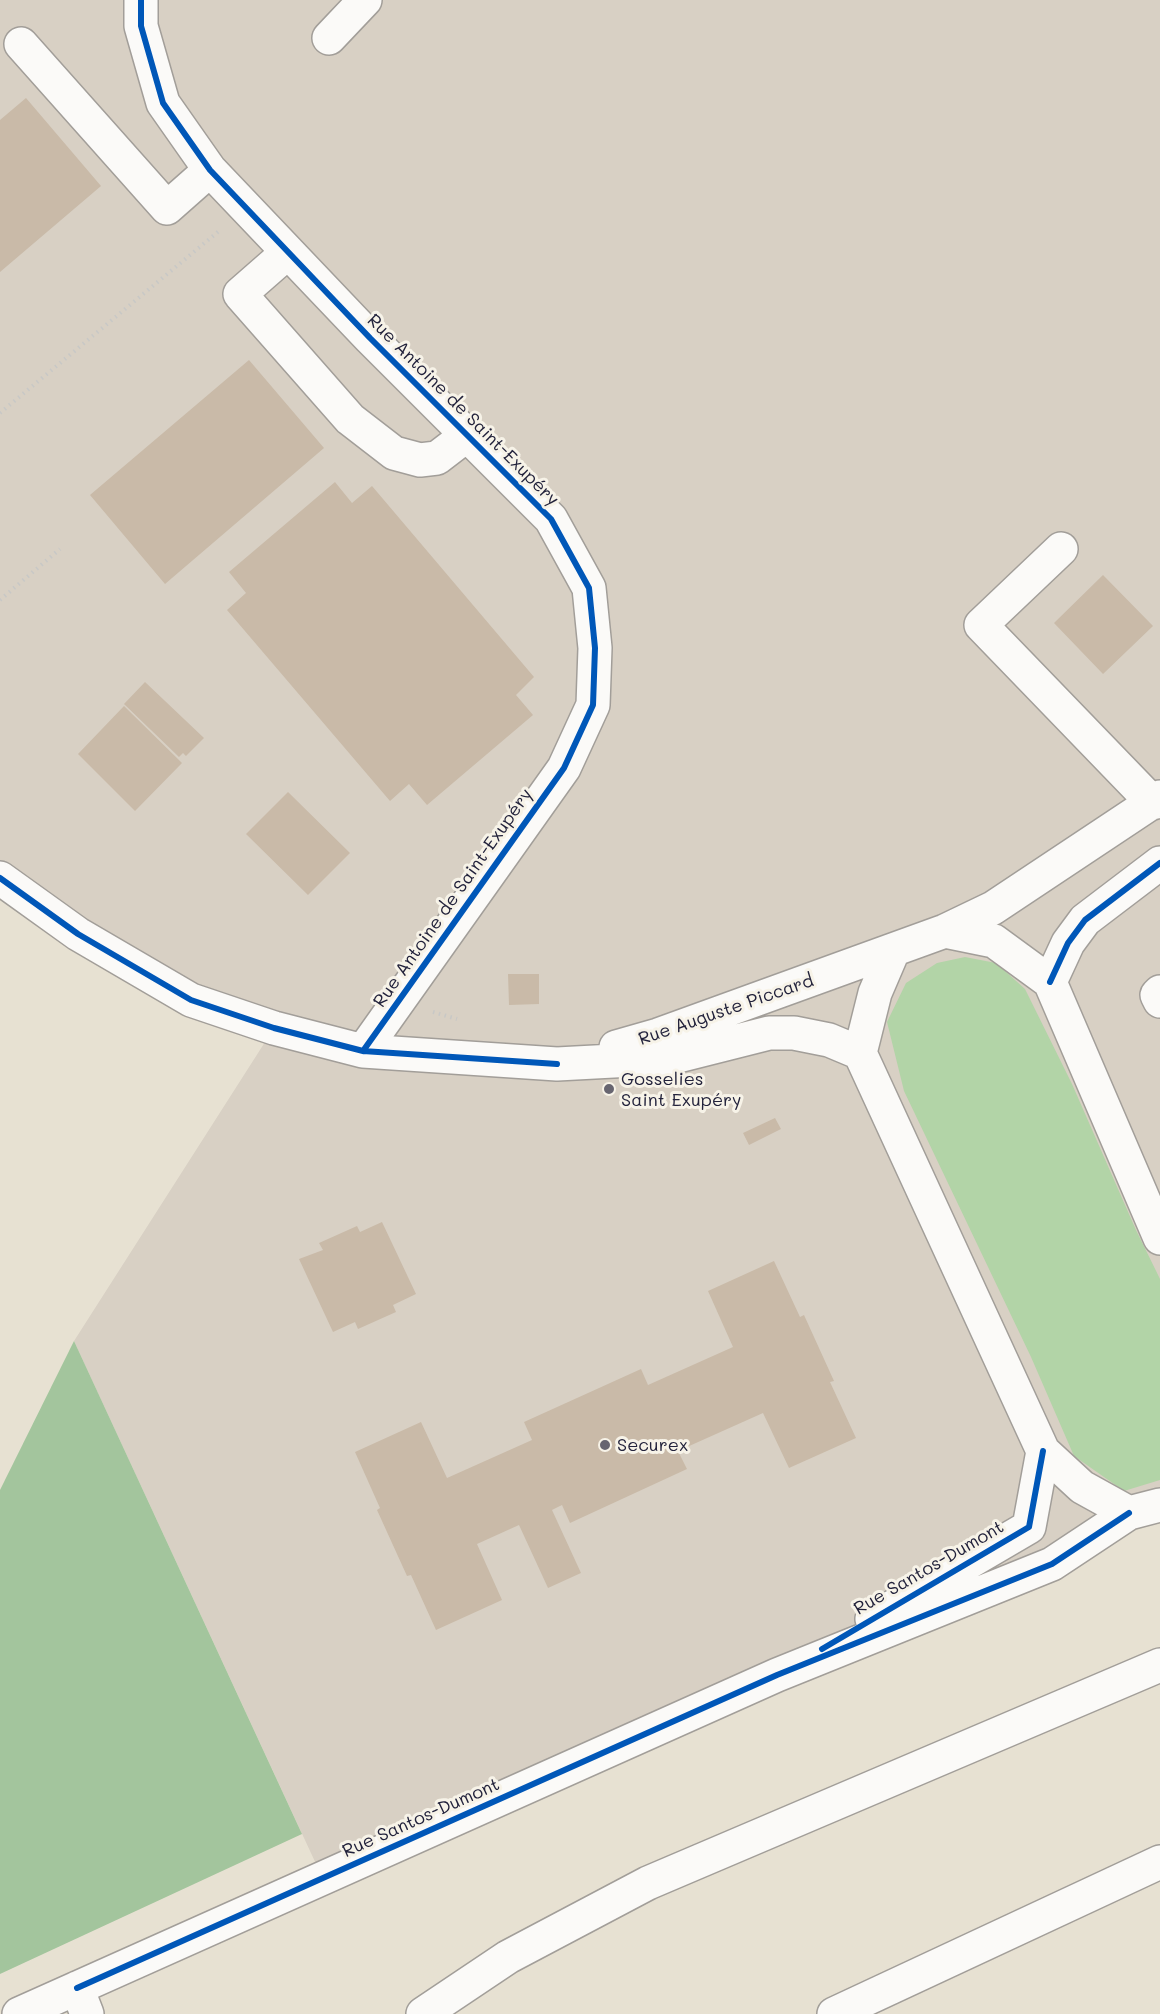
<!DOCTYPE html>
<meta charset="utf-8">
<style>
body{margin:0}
canvas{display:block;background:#e7e1d2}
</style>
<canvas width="1160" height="2014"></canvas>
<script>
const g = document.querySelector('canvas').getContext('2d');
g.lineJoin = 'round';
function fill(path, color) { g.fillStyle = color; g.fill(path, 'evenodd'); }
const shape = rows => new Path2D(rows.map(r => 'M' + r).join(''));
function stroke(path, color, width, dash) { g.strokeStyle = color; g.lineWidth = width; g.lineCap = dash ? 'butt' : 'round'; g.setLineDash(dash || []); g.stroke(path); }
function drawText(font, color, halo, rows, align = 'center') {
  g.font = font + ' Mali,sans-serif'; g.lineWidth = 6; g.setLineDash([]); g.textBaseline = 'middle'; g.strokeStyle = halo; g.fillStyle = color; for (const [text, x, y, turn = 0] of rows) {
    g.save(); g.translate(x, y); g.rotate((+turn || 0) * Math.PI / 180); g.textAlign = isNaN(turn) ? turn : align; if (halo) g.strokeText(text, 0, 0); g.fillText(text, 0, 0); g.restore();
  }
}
fill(shape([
 [0,0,1160,0,1160,1505,323,1879,74,1341,274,1028,0,878]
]), '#d8d0c4');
fill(shape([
 [965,957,996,963,1025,989,1072,1084,1136,1230,1160,1279,1160,1480,1124,1491,1074,1456,1031,1357,904,1091,887,1022,906,983,937,963]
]), '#b2d4a7');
fill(shape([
 [74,1341,302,1834,0,1974,0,1490]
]), '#a3c59d');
fill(shape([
 [26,98,101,186,0,272,0,120],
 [249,360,324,448,165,584,90,495],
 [335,482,352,503,372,486,534,677,516,695,533,715,427,805,409,784,390,801,227,610,246,593,229,572],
 [1103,575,1153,626,1103,674,1054,623],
 [145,682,204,738,186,756,183,753,179,757,124,704],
 [124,706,182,763,135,811,78,754],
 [288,792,350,853,308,895,246,834],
 [508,974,539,974,539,1004,509,1005],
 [775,1118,781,1129,749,1145,743,1133],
 [382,1222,416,1294,393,1305,396,1312,358,1329,355,1322,333,1332,299,1259,323,1250,319,1243,357,1226,360,1232],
 [774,1261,800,1317,804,1315,834,1381,830,1382,856,1438,789,1468,763,1413,678,1451,687,1469,570,1523,562,1505,552,1510,581,1573,548,1588,519,1525,477,1544,502,1600,436,1630,411,1575,407,1576,377,1510,380,1508,355,1452,421,1422,447,1478,532,1440,524,1422,641,1369,648,1385,733,1347,708,1291]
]), '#c9baa8');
const minor = shape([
 [141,0,141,26,163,103,210,170,370,338,551,519,589,588,595,648,593,705,564,768,363,1051],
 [329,38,365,0],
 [21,44,167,208,210,170],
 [288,252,240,294,350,419,394,453,420,460,437,458,467,435],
 [1061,549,981,625,1153,803],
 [0,878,78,934,191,1000,274,1028,363,1051,557,1064,670,1058,769,1033,794,1033,829,1040,860,1053],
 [945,931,994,941,1050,982,1160,1238],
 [893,951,875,993,860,1053,1043,1451,1082,1487,1129,1513],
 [1050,982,1068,943,1085,920,1160,863],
 [1160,992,1157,995,1160,1001],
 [616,1047,658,1035,945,931,993,908,1160,797],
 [872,1619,1029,1527,1043,1451],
 [77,1988,87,2014],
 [19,2014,777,1675,1052,1564,1129,1513,1160,1505],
 [423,2014,508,1957,648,1883,1160,1665],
 [834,2014,1160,1862]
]);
stroke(minor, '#a29e99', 36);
stroke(shape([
 [0,413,219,231],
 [0,600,60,549],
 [433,1012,457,1019]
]), '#c8c8c6', 4, [1.5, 4.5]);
stroke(minor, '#fbfaf8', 33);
stroke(shape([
 [141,0,141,26,163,103,210,170,370,338,551,519,589,588,595,648,593,705,564,768,363,1051],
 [0,878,78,934,191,1000,274,1028,363,1051,557,1064],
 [1050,982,1068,943,1085,920,1160,863],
 [822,1649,1029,1527,1043,1451],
 [77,1988,777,1675,1052,1564,1129,1513]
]), '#0057b8', 6);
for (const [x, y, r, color] of [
 [609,1089,6,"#676570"],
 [605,1445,6,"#676570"]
]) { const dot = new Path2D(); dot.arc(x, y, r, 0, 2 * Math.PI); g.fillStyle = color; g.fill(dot); stroke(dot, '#f7f3e8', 2); }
drawText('18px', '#22223b', '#f7f3e8', [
 ["Rue Antoine de Saint-Exupéry",463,410,45],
 ["Rue Antoine de Saint-Exupéry",453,898,-55],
 ["Rue Auguste Piccard",726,1010,-19],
 ["Rue Santos-Dumont",929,1568,-30],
 ["Rue Santos-Dumont",421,1818,-24]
]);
drawText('18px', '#22223b', '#f7f3e8', [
 ["Gosselies",621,1079],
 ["Saint Exupéry",621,1100],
 ["Securex",617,1445]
], 'left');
</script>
